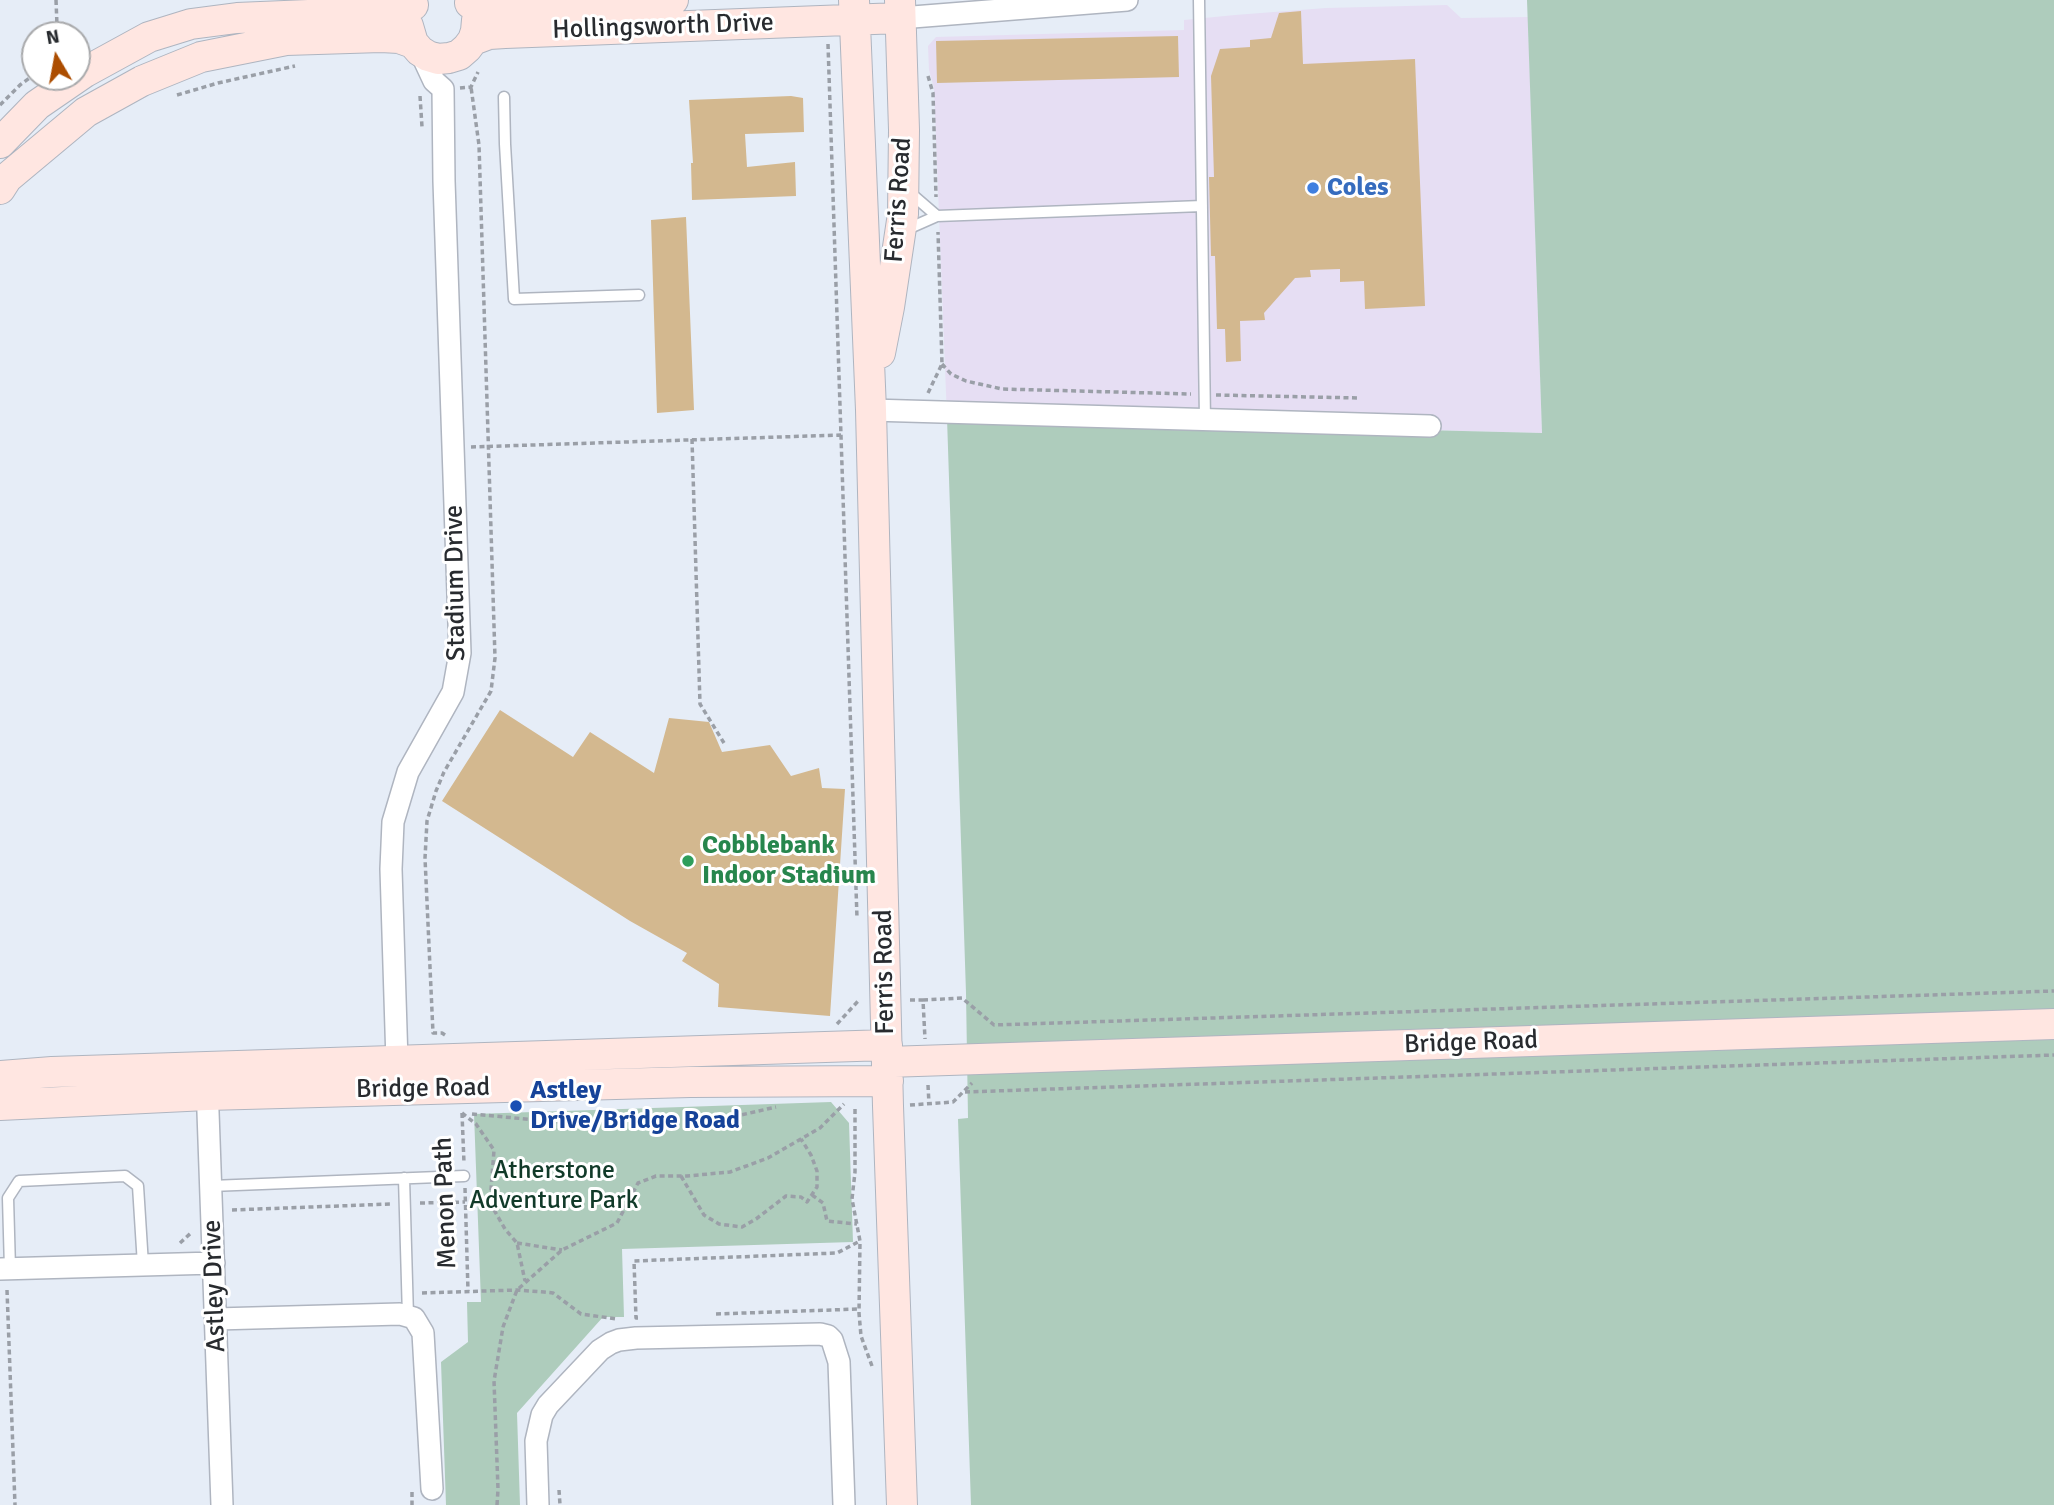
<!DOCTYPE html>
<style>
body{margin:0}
#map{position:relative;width:2054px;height:1505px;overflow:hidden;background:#e6edf7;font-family:Signika,sans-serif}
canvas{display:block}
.north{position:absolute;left:21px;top:21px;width:70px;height:70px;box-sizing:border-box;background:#fff;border:2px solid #a9aaac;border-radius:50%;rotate:350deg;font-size:19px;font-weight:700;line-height:28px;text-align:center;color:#282b2f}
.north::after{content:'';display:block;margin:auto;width:24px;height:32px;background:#ac4d00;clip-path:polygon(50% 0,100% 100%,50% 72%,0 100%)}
</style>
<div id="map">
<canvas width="2054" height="1505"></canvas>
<div class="north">N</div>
</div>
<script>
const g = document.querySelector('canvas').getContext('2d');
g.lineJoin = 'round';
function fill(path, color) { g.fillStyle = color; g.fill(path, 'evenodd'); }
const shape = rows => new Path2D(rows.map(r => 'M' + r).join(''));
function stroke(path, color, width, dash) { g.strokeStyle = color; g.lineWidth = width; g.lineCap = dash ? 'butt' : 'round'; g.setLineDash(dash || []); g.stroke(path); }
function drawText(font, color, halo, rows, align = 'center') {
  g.font = font + ' Signika,sans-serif'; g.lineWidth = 6; g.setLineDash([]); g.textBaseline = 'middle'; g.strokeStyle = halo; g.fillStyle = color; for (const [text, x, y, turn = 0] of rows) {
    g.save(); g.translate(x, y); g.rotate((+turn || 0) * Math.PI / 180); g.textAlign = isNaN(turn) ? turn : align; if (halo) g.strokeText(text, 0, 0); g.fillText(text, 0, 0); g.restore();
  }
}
fill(shape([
 [1447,5,1461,18,1528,17,1542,433,947,418,934,88,929,70,928,46,936,37,1184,30,1184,20,1235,15,1326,8]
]), '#e6def3');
fill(shape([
 [1527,0,2054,0,2054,1505,971,1505,958,1119,968,1118,966,993,947,418,1542,433],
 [831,1102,849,1123,853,1242,622,1249,624,1317,603,1317,517,1413,520,1505,446,1505,441,1362,468,1342,467,1302,481,1302,474,1114]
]), '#aeccbc');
fill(shape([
 [1301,11,1303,64,1415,59,1425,306,1365,309,1364,281,1340,282,1340,269,1310,270,1311,277,1295,278,1264,313,1265,320,1240,321,1241,361,1226,362,1225,329,1217,329,1215,256,1211,256,1209,177,1214,177,1211,76,1220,49,1250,47,1250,40,1271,38,1279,13],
 [1178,36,1179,77,937,83,936,41],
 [791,96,803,98,804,132,745,134,747,167,795,162,796,196,692,200,691,163,693,163,689,100],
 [686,217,694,410,657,413,651,220],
 [500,710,573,757,590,732,654,773,669,718,709,722,722,752,770,745,791,776,819,768,822,788,845,789,830,1016,718,1007,719,984,682,961,687,953,630,921,442,801]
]), '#d3b88f');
const lane = shape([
 [1199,0,1205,420],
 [504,97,505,144,514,299,639,295],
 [908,191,937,216],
 [903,231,937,216,1202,206],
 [404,1178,408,1317],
 [211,1186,464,1176],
 [10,1269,8,1198,19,1181,125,1176,138,1186,143,1265]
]);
const street = shape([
 [900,18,1127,0],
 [871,410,1430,426],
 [397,1062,391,869,393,822,408,772,453,692,460,653,444,181,443,89,434,81,420,51],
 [207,1084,222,1505],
 [0,1269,214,1263],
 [216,1319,400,1314,414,1318,423,1333,432,1489],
 [538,1505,536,1441,542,1415,548,1405,600,1350,611,1343,619,1340,636,1338,820,1334,828,1336,832,1340,839,1362,844,1505]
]);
const secondary = shape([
 [854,0,871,410,888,1106,902,1505],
 [470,3,487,7,506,8,673,0],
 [408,26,413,43,420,51,428,56,438,59,449,58,459,55,467,48,473,40,476,31,477,20],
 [473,40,489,34,505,33,900,18],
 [0,143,37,105,85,72,149,37,191,24,237,18,380,12,413,5],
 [0,189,7,178,86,112,142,81,201,57,286,40,381,37,399,38,413,43],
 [880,353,889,307,903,214,904,130,900,0],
 [887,1062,2054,1024],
 [0,1076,52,1072,887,1045],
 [0,1105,207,1095,690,1082,888,1081]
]);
stroke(lane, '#afb5c0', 13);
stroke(street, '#afb5c0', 24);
stroke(secondary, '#afb5c0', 32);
stroke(shape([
 [56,0,57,25,61,35],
 [828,44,857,918],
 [928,76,933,93,936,197],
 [460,88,471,87,478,72],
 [177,95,218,83,295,66],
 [420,96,422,127],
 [0,105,20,85,35,74],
 [942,364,951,374,966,381,1002,389,1191,394],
 [928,393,942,364,938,232],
 [1216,395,1359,398],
 [692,439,700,704,724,743],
 [471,447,841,435],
 [910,1000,923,1000,925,1039],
 [923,1000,962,998,994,1025,2054,991],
 [837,1024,860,999],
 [445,1035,442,1033,433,1033,425,858,427,821,436,791,444,772,491,691,495,658,479,145,471,87],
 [928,1085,929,1104],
 [965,1092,2054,1055],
 [910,1105,953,1102,972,1083],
 [855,1109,855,1172,852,1199,860,1241,859,1313,861,1336,872,1366],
 [462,1113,476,1124,494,1150,490,1203,505,1229,517,1243,525,1281],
 [462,1113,464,1163],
 [472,1114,580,1124,622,1115,689,1120,732,1117,776,1107],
 [681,1176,704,1215,719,1224,742,1227,756,1219,786,1196,801,1197,807,1202,817,1187,817,1171,811,1155,801,1139],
 [465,1188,468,1291],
 [812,1195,823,1203,827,1221,857,1224],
 [420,1203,465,1202],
 [232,1210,391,1204],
 [180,1243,192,1232],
 [517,1243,562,1250],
 [7,1290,15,1505],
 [422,1293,517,1290,544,1292,553,1293,581,1314,617,1319],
 [716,1314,859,1309],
 [638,1318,636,1318,634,1261,837,1253,860,1241],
 [559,1490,560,1505],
 [412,1492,412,1505],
 [497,1505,498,1489,494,1381,503,1327,517,1290,562,1250,617,1223,638,1183,656,1176,687,1176,730,1172,768,1158,820,1128,844,1104]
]), '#9a9fa7', 3.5, [5, 3.5]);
stroke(lane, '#fff', 10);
stroke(street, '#fff', 21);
stroke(secondary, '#ffe6e1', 30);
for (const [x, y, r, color] of [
 [1313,188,7,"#3f7fe0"],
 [688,861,7,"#2e9e5b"],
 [516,1106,7,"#1a4fb4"]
]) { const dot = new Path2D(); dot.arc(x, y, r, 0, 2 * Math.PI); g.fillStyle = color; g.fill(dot); stroke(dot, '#fff', 2.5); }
drawText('26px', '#282b2f', '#fff', [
 ["Hollingsworth Drive",663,27,-2],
 ["Ferris Road",899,200,-86],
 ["Stadium Drive",456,583,-91],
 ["Ferris Road",885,972,-91],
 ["Bridge Road",1471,1043,-2],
 ["Bridge Road",423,1089,-1],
 ["Menon Path",446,1203,-92],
 ["Astley Drive",215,1286,-92]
]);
drawText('bold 26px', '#366cbe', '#fff', [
 ["Coles",1327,188]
], 'left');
drawText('bold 26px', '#27864d', '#fff', [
 ["Cobblebank",702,846],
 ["Indoor Stadium",702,876]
], 'left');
drawText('bold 26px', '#164399', '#fff', [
 ["Astley",530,1091],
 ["Drive/Bridge Road",530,1121]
], 'left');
drawText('26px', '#113a29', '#fff', [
 ["Atherstone",554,1171],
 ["Adventure Park",554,1201]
]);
</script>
